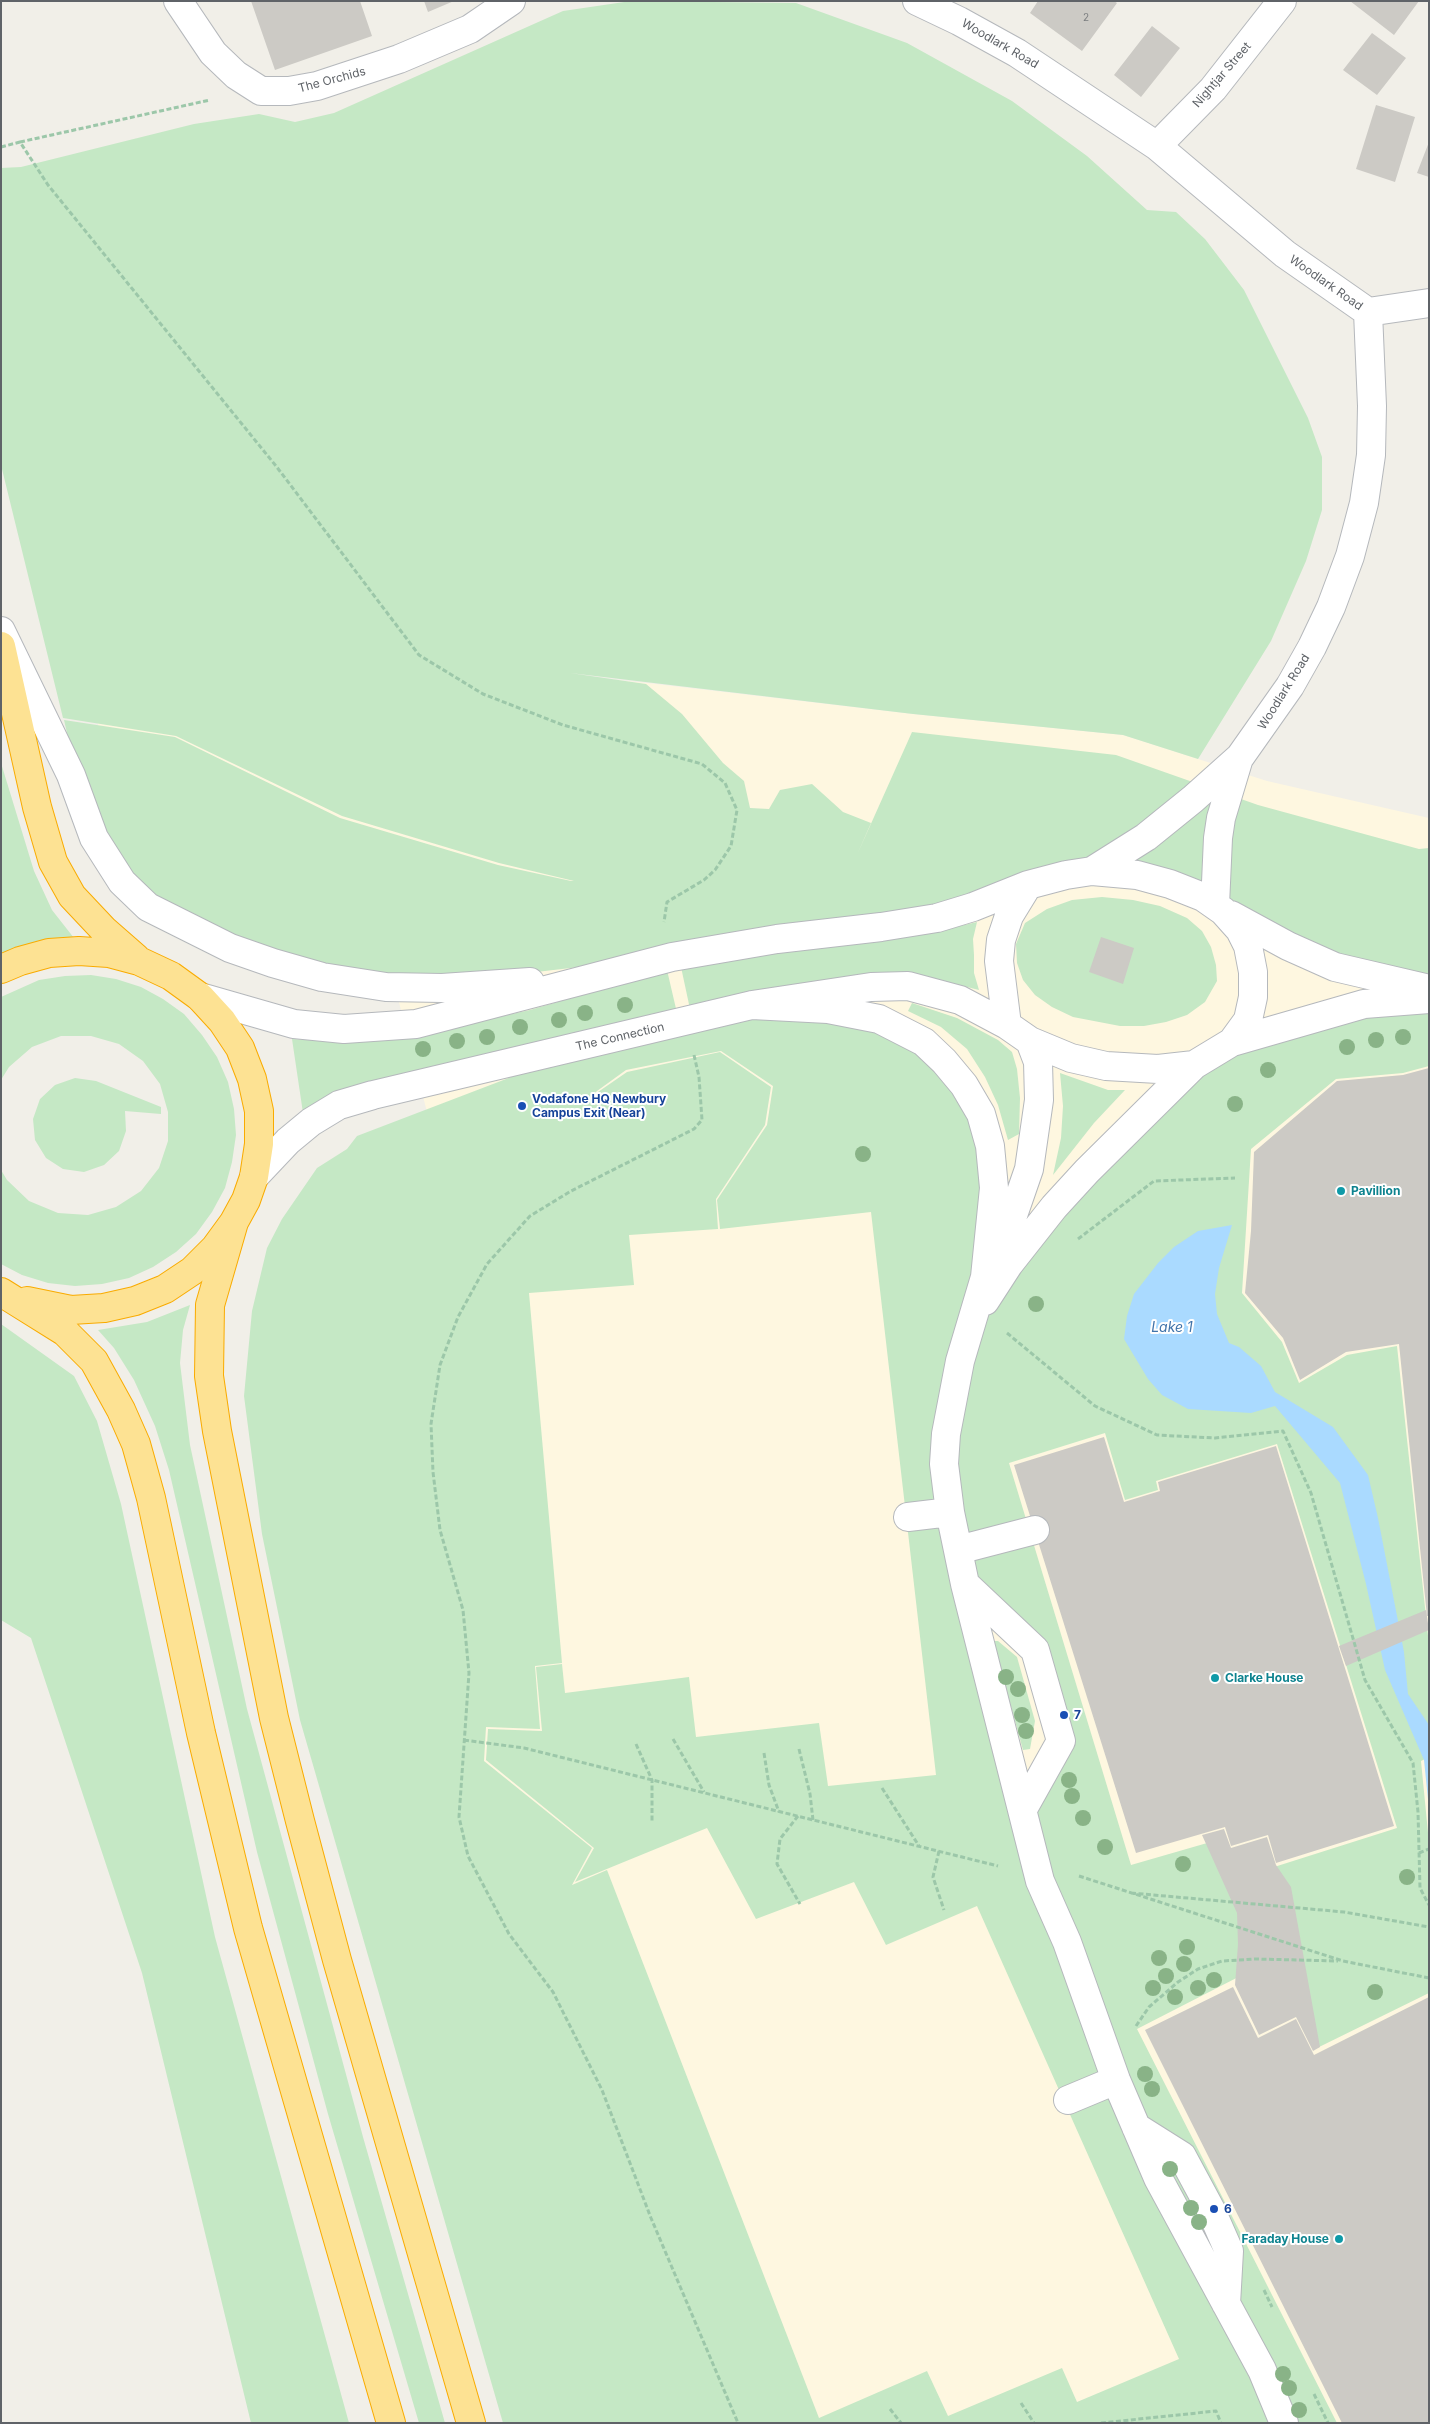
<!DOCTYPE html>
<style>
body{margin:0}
#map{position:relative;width:1430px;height:2424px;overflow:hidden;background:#f1efe8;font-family:Inter,sans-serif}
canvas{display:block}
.frame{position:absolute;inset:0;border:2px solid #5f6368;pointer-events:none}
</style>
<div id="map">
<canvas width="1430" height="2424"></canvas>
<div class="frame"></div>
</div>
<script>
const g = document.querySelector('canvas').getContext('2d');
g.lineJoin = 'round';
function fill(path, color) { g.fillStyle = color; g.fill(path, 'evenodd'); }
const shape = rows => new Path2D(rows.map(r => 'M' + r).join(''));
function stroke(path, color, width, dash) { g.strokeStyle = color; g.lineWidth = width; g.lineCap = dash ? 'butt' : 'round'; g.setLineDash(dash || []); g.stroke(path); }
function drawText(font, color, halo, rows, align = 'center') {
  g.font = font + ' Inter,sans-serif'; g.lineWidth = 4; g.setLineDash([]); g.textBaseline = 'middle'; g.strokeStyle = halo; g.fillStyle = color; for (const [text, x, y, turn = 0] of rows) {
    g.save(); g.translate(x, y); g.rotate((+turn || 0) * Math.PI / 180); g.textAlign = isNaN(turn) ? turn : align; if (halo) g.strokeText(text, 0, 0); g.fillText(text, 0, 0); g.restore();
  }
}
fill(shape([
 [420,661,647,683,913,714,1123,735,1267,781,1429,818,1429,2423,520,2423,297,1238,429,1120,378,920,120,805,92,702]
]), '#fef7e0');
fill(shape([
 [631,1,796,3,907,43,1012,101,1087,156,1147,210,1176,212,1205,239,1244,290,1308,418,1322,457,1322,510,1306,561,1271,641,1198,759,1123,735,913,714,570,673,646,684,682,714,723,763,744,781,750,808,769,809,780,790,812,784,843,812,871,823,857,855,912,732,1116,755,1258,805,1419,849,1429,848,1429,981,1341,960,1141,866,971,900,605,964,502,976,443,979,326,971,188,919,128,876,76,772,64,720,175,737,340,818,498,865,571,881,574,881,499,863,342,816,176,736,63,718,1,465,1,168,21,167,194,124,259,114,295,122,334,113,563,11],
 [1,763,34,871,52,910,74,938,45,941,1,953],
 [1102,897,1133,900,1160,906,1187,918,1202,931,1211,947,1216,965,1217,981,1205,1002,1187,1015,1166,1022,1144,1026,1120,1026,1073,1017,1052,1007,1035,995,1023,980,1017,963,1016,944,1025,923,1047,909,1072,900],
 [977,922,973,939,974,955,974,973,979,990,911,973,871,973,803,983,690,1009,681,967,747,955,943,930],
 [667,970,677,1013,303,1113,292,1039,344,1042,416,1035,530,1010],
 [91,975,116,979,141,987,163,999,184,1014,202,1035,217,1057,228,1082,234,1109,236,1135,232,1162,225,1188,212,1212,196,1234,176,1252,153,1267,129,1278,102,1284,75,1286,48,1283,22,1275,1,1264,1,1170,7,1180,29,1201,58,1213,88,1215,116,1207,141,1191,159,1168,168,1141,168,1112,160,1084,143,1061,119,1044,91,1036,61,1036,32,1047,9,1067,1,1080,1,997,39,980,65,976],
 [1429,1001,1429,1066,1403,1073,1336,1079,1251,1149,1242,1293,1282,1342,1299,1383,1347,1355,1397,1346,1429,1645,1429,1757,1421,1761,1429,1843,1429,1993,1315,2049,1271,1868,1397,1828,1277,1444,1156,1481,1158,1490,1125,1500,1105,1433,1009,1463,1131,1865,1221,1839,1252,1970,1137,2029,1337,2423,1285,2423,1242,2333,1213,2209,1140,2124,1074,1939,1031,1811,1068,1744,1040,1645,969,1581,948,1465,976,1319,1039,1234,1233,1044],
 [912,1003,957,1018,998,1040,1012,1052,1017,1069,1020,1098,1019,1134,1008,1140,998,1105,985,1077,967,1049,941,1027,908,1011],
 [753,1009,879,1024,962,1089,989,1189,942,1435,1064,1944,1280,2423,503,2423,300,1720,262,1534,244,1396,252,1311,267,1248,282,1219,317,1168,347,1149,357,1136,561,1058],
 [721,1051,773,1086,767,1125,717,1200,720,1229,871,1212,936,1775,828,1786,819,1723,696,1737,689,1677,565,1693,562,1664,536,1667,542,1731,488,1729,486,1760,594,1848,575,1882,707,1828,756,1919,854,1882,886,1945,977,1906,1179,2359,1077,2402,1062,2368,948,2416,927,2371,819,2418,607,1870,572,1885,592,1848,484,1761,486,1727,540,1729,535,1666,562,1663,529,1293,634,1285,629,1235,718,1229,716,1199,765,1125,771,1087,720,1052,627,1072,598,1092,582,1107,597,1091,626,1070],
 [1060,1073,1108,1090,1125,1090,1094,1123,1053,1175,1061,1138,1063,1106],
 [75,1078,96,1081,161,1107,161,1114,125,1111,126,1131,119,1151,104,1165,84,1172,63,1169,46,1158,35,1140,33,1119,40,1099,55,1085],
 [190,1305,183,1330,180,1363,190,1445,247,1709,363,2137,445,2423,419,2423,328,2114,257,1852,169,1470,155,1426,134,1380,114,1348,98,1330,147,1322],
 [1,1324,74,1376,97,1421,121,1504,215,1937,349,2423,251,2423,142,1973,31,1638,1,1620],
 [993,1641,998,1641,1017,1657,1035,1721,1030,1749,1023,1750],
 [1167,2160,1185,2175,1211,2239,1205,2242,1162,2162]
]), '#c5e8c5');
fill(shape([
 [1232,1225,1219,1268,1215,1294,1217,1314,1229,1343,1239,1347,1261,1366,1275,1392,1333,1427,1368,1475,1378,1518,1404,1652,1408,1694,1429,1725,1429,1809,1424,1760,1385,1670,1366,1584,1340,1483,1275,1406,1251,1413,1188,1409,1162,1395,1148,1379,1124,1339,1127,1316,1134,1294,1158,1263,1174,1247,1198,1231]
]), '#aadaff');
fill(shape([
 [251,1,360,1,372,36,275,70],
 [424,1,454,1,428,12],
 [1038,1,1114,1,1117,3,1082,51,1030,13],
 [1350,1,1419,1,1394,35],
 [1152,26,1180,48,1141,97,1114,75],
 [1372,33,1406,58,1377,95,1343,70],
 [1376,105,1415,117,1395,182,1356,169],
 [1429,142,1429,177,1417,173],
 [1101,937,1134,948,1123,984,1089,972],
 [1429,1068,1429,1616,1427,1616,1399,1344,1346,1352,1300,1380,1283,1338,1245,1293,1251,1231,1254,1152,1337,1081,1403,1075],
 [1104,1437,1124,1502,1160,1491,1158,1482,1276,1446,1394,1826,1276,1863,1268,1835,1231,1846,1225,1827,1136,1853,1014,1465],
 [1426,1610,1429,1630,1346,1666,1339,1646],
 [1224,1829,1231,1848,1267,1837,1276,1865,1291,1887,1320,2047,1313,2051,1296,2017,1259,2035,1235,1985,1238,1944,1237,1913,1202,1835],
 [1233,1987,1258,2038,1296,2019,1314,2055,1429,1997,1429,2423,1342,2423,1145,2030]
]), '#cccac5');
const minor = shape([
 [178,1,213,53,236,75,261,91,289,91,317,86,399,59,470,29,511,1],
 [917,1,959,21,1017,53,1157,146,1285,254,1368,312],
 [1157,146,1213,89,1282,1],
 [1368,312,1429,303],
 [1,631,71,775,94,838,122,882,148,907,230,948,273,963,322,977,386,987,442,988,530,982],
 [1092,871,1146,837,1193,799,1240,757,1290,686,1312,647,1331,607,1350,556,1364,503,1371,455,1372,406,1368,312],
 [1215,905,1218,838,1221,818,1239,758],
 [1231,915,1288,946,1335,967,1429,989],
 [200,997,294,1024,344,1029,416,1024,672,957,777,939,881,927,937,918,973,907,1028,885,1066,875,1092,871,1137,875,1170,884,1203,897,1223,911,1240,930,1248,946,1253,972,1253,997,1248,1020,1232,1042,1194,1065,1087,1171,1054,1207,1009,1264,985,1301],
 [752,1005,828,1009,879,1019,924,1042,944,1061,964,1085,981,1114,990,1146,994,1188,985,1277,960,1361,946,1434,944,1464,950,1512,965,1584,1040,1881,1067,1942,1116,2080,1158,2178,1262,2370,1284,2423],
 [1007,1025,999,961,1001,940,1009,916,1028,885],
 [1232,1042,1364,1004,1429,999],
 [254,1177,288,1141,311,1122,339,1105,373,1095,752,1005,871,987,908,986,960,1000,1007,1025,1030,1041,1071,1058,1106,1066,1158,1069,1194,1065],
 [993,1260,1010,1224,1029,1169,1039,1100,1038,1062,1030,1041],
 [908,1517,950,1512],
 [958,1550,1035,1530],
 [965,1584,1035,1650,1061,1741,1023,1809],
 [1068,2100,1116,2080],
 [1136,2127,1182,2156,1211,2210,1229,2251,1226,2304]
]);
const highway = shape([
 [1,646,37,807,53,862,72,896,104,930,136,958],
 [1,969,20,961,49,953,79,951,109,953,139,961,171,976,200,997,222,1021,240,1048,252,1079,259,1111,259,1144,254,1177,246,1200,234,1222,215,1248,192,1271,165,1289,135,1301,104,1308,71,1310,27,1301],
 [234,1222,210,1305,209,1376,217,1431,274,1718,300,1821,337,1960,471,2423],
 [1,1292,65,1332,94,1361,121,1410,136,1444,151,1498,201,1733,248,1928,391,2423]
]);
stroke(minor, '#b5b8bc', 30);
stroke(highway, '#f9ab00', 30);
stroke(shape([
 [20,142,210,100],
 [1,147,20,142,48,185,276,466,419,655,483,694,563,725,702,764,725,783,737,810,731,846,715,870,704,880,667,902,664,922],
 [694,1055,699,1077,702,1120,694,1129,571,1191,530,1216,487,1264,458,1317,440,1365,431,1424,433,1472,440,1530,463,1610,469,1673,459,1817,468,1856,509,1934,553,1992,602,2090,651,2218,738,2423],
 [1078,1239,1154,1181,1235,1178],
 [1007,1333,1095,1406,1157,1435,1215,1438,1283,1431,1311,1493,1365,1680,1413,1763,1418,1812,1420,1888,1429,1905],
 [673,1739,704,1792],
 [464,1740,524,1748,998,1866],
 [636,1744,652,1780,652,1821],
 [799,1749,810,1794,813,1820],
 [764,1753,769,1785,779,1812],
 [882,1788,919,1846],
 [798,1816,780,1839,777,1864,800,1904],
 [939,1851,933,1877,944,1910],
 [1419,1853,1429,1849],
 [1079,1876,1343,1961,1429,1978],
 [1131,1893,1344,1912,1429,1927],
 [1136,2026,1149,2007,1178,1982,1198,1969,1222,1961,1256,1959,1338,1961],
 [1264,2290,1272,2307],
 [1314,2394,1328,2423],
 [1021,2403,1034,2423],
 [890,2409,901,2423],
 [1101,2423,1216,2411,1221,2423]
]), '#9cc7a9', 3, [5, 2.5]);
stroke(minor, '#fff', 28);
stroke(highway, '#fde293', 28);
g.fillStyle = '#89b387';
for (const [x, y] of [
 [625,1005],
 [585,1013],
 [559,1020],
 [520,1027],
 [487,1037],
 [1403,1037],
 [1376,1040],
 [457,1041],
 [1347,1047],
 [423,1049],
 [1268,1070],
 [1235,1104],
 [863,1154],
 [1036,1304],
 [1006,1677],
 [1018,1689],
 [1022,1715],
 [1026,1731],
 [1069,1780],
 [1072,1796],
 [1083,1818],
 [1105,1847],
 [1183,1864],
 [1407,1877],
 [1187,1947],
 [1159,1958],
 [1184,1964],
 [1166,1976],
 [1214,1980],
 [1153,1988],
 [1198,1988],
 [1375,1992],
 [1175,1997],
 [1145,2074],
 [1152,2089],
 [1170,2169],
 [1191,2208],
 [1199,2222],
 [1283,2374],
 [1289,2388],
 [1299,2410]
]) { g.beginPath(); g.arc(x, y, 8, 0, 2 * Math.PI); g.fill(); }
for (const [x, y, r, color] of [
 [522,1106,5,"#1a4fb4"],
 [1341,1191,5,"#0f9aa8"],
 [1215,1678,5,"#0f9aa8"],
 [1064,1715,5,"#1a4fb4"],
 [1214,2209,5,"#1a4fb4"],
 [1339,2239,5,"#0f9aa8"]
]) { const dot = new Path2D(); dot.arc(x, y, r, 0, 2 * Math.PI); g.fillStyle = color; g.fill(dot); stroke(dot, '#fff', 2); }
drawText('10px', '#7a7d7f', null, [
 ["2",1086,18]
]);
drawText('12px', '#5f6368', '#fff', [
 ["Woodlark Road",1000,44,30],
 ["Nightjar Street",1222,75,-49],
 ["The Orchids",332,80,-15],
 ["Woodlark Road",1326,283,35],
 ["Woodlark Road",1284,692,-58],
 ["The Connection",620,1037,-13]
]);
drawText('bold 12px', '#164399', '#fff', [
 ["Vodafone HQ Newbury",532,1099],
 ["Campus Exit (Near)",532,1113],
 ["7",1074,1715],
 ["6",1224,2209]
], 'left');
drawText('bold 12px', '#0d838f', '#fff', [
 ["Pavillion",1351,1191],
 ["Clarke House",1225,1678],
 ["Faraday House",1329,2239,"right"]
], 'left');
drawText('italic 14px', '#4174aa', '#fff', [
 ["Lake 1",1172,1328]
]);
</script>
